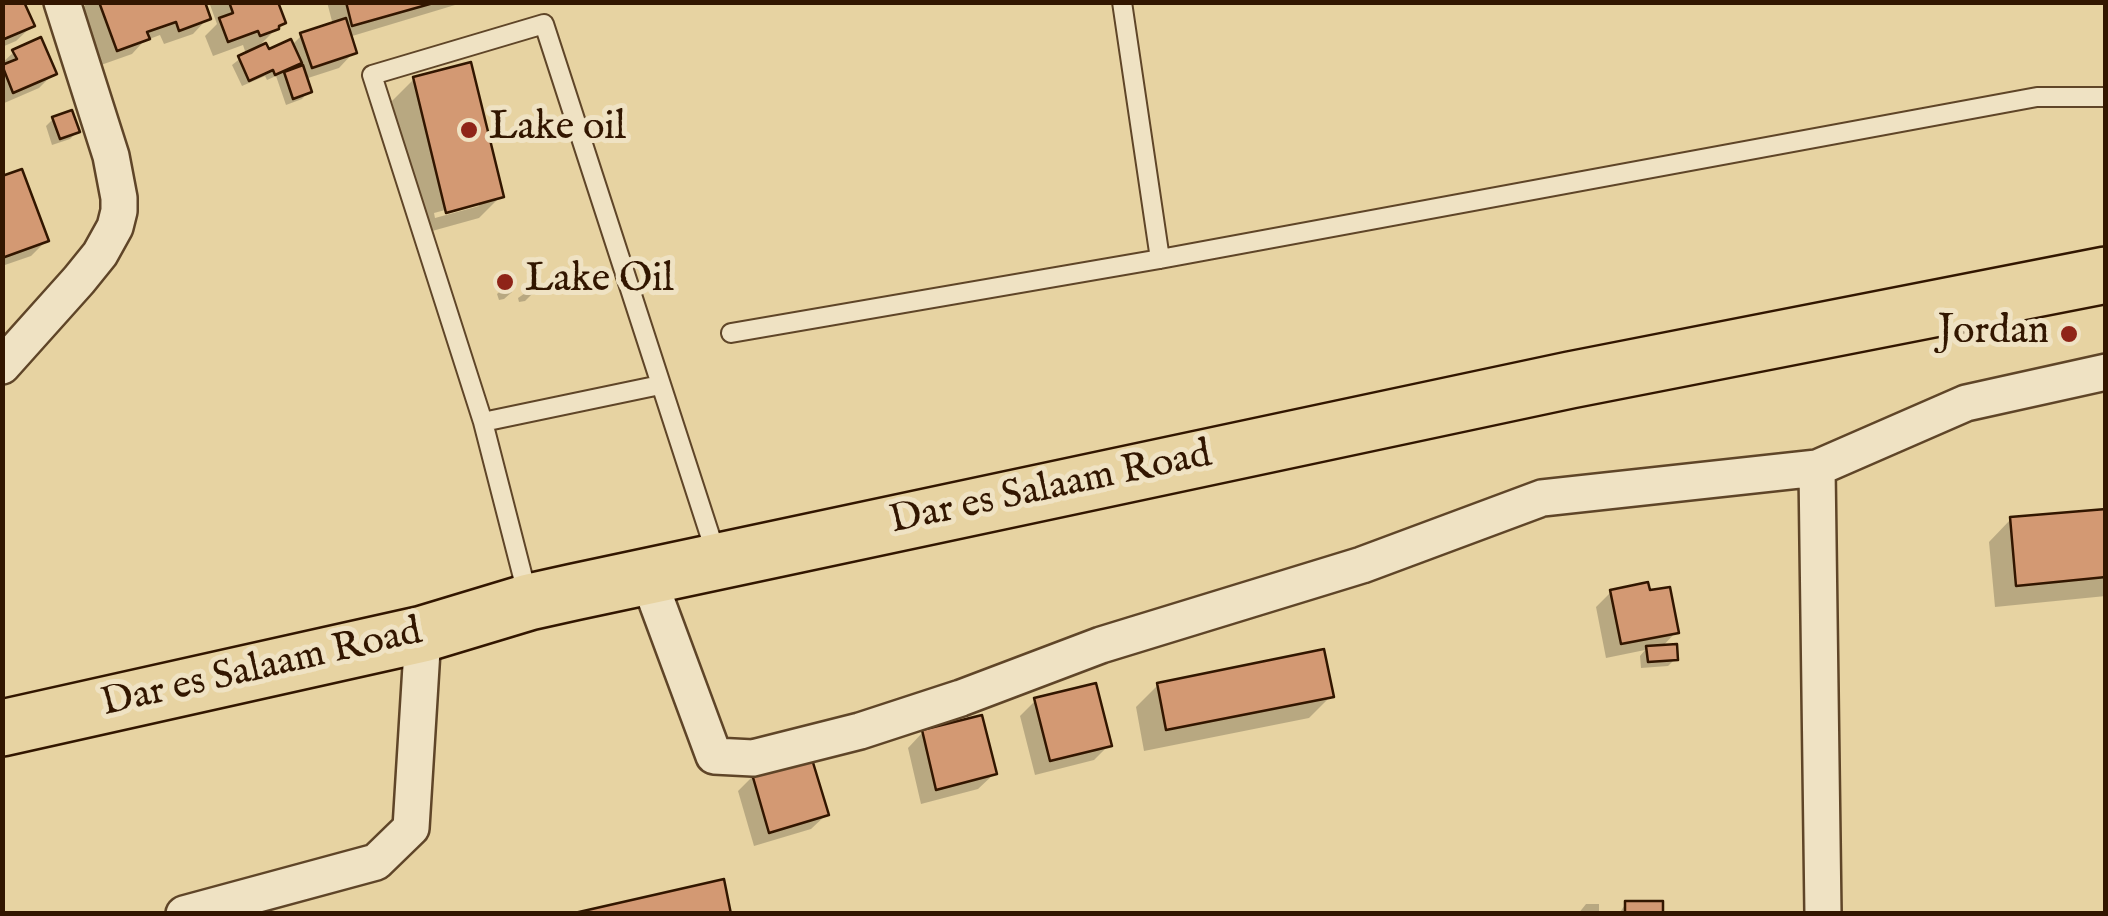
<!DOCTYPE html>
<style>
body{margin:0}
#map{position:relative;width:2108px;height:916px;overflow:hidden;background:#e7d3a2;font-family:"IM FELL English",serif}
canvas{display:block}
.frame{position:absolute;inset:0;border:5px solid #321600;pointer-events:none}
</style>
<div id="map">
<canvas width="2108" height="916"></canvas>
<div class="frame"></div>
</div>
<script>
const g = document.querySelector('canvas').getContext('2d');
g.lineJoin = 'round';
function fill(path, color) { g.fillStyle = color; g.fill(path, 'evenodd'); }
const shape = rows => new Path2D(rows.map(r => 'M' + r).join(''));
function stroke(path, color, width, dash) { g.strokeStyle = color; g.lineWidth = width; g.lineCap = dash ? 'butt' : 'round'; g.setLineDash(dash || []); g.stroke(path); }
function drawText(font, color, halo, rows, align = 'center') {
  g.font = font + ' "IM FELL English",serif'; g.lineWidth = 10; g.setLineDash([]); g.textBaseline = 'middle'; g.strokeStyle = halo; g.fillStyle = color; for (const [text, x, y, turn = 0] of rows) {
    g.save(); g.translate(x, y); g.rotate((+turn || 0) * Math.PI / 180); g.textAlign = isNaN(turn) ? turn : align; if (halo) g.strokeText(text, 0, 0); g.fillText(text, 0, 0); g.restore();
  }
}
fill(shape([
 [2,2,32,26,16,41,2,47],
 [88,2,203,2,208,18,193,34,164,44,160,35,144,41,132,54,101,65,81,10],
 [209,2,262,2,283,22,255,50,268,52,291,46,302,35,333,25,327,2,465,2,349,37,354,52,339,68,305,79,309,91,302,99,286,105,276,76,267,80,265,76,242,86,232,65,246,54,243,45,213,56,205,36,217,24],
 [14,52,54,73,39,88,2,104,2,63],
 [414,79,501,196,479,218,425,233,392,101],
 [479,201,479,206,435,218,434,213],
 [53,119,77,132,70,139,52,145,46,126],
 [2,179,46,241,31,256,2,266],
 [510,286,512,292,504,299,499,300,497,294,505,287],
 [531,289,532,294,525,301,519,302,518,298],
 [2106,511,2106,596,1995,607,1989,542,2011,519],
 [1611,592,1676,632,1661,648,1675,659,1668,666,1641,668,1640,656,1645,650,1606,658,1596,607],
 [1158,685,1331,696,1309,718,1144,751,1136,707],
 [1036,700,1109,745,1094,760,1035,775,1020,716],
 [923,732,994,774,978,789,921,804,908,748],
 [753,776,827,814,811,829,754,846,738,791],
 [1626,903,1660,912,1619,914],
 [1586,904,1599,904,1599,911,1596,914,1578,914]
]), '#0003');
const building = shape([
 [2,2,24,2,35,26,2,40,2,2],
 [99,2,205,2,211,19,179,31,176,22,147,32,150,39,117,51,99,2],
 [229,2,278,2,286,23,279,26,279,29,260,36,258,31,228,42,219,18,233,13,229,2],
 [346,2,437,2,352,26,346,2],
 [346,18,357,53,312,68,300,33,346,18],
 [41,37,57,74,13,93,2,65,17,59,12,50,41,37],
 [291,39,302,63,275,75,273,70,249,81,238,56,266,43,269,49,291,39],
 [471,62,504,197,446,213,413,77,471,62],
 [303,65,312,92,293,99,284,72,303,65],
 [72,110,80,132,60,139,52,117,72,110],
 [22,169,49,241,2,258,2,176,22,169],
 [2106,509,2106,577,2016,586,2010,517,2106,509],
 [1648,582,1650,590,1670,587,1679,633,1621,644,1610,590,1648,582],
 [1677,644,1678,660,1648,662,1646,646,1677,644],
 [1324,649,1334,697,1166,730,1157,683,1324,649],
 [1096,683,1112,746,1050,761,1034,698,1096,683],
 [982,715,997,774,936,790,922,730,982,715],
 [811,756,829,815,769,833,752,774,811,756],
 [724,879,731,914,570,914,724,879],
 [1625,901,1663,901,1663,913,1625,913,1625,901]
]);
fill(building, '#d39973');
stroke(building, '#321600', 2.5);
const lane = shape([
 [1122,2,1160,259],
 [731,333,1160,259,2037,97,2106,97],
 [483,422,660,385],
 [528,597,483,422,372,75,544,24,717,557]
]);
const street = shape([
 [2,366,79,280,100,254,115,227,119,211,119,198,111,156,62,2],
 [1817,468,1823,914],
 [648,578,714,756,753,758,860,731,961,698,1101,645,1362,565,1542,498,1817,468,1966,403,2106,372],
 [184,914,376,862,411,828,423,634]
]);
const highway = shape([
 [2,728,423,634,529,602,574,592,1570,380,2106,275]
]);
stroke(lane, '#5f4528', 22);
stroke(street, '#5f4528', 40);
stroke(highway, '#321600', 60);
stroke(lane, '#efe2c3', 18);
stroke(street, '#efe2c3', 35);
stroke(highway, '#e7d3a2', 55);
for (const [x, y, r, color] of [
 [469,130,10,"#8f2418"],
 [505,282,10,"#8f2418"],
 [2069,334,10,"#8f2418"]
]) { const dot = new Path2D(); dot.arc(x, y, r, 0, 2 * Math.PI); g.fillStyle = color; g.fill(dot); stroke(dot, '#efe2c3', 4); }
drawText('40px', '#321600', '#efe2c3', [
 ["Lake oil",489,130],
 ["Lake Oil",525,282],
 ["Jordan",2049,334,"right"]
], 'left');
drawText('40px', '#321600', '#efe2c3', [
 ["Dar es Salaam Road",1051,490,-12],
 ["Dar es Salaam Road",262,670,-13]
]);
</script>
